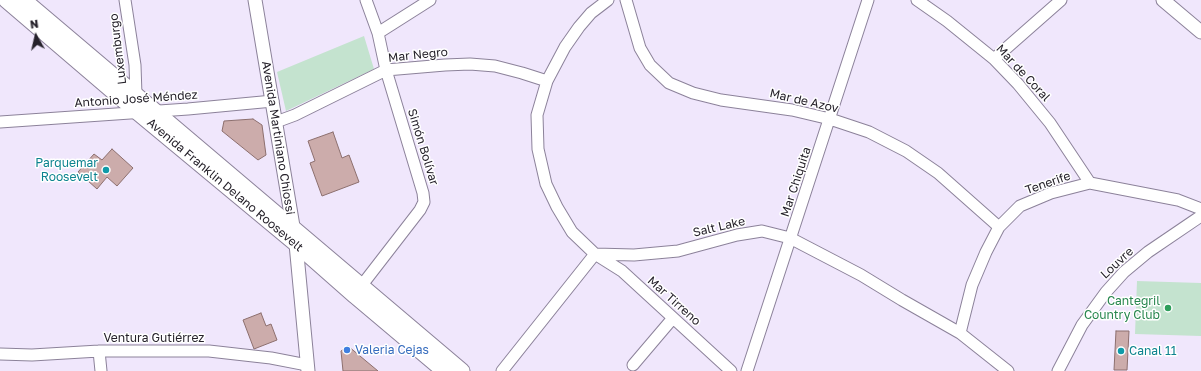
<!DOCTYPE html>
<meta charset="utf-8">
<style>
body{margin:0}
#map{position:relative;width:1201px;height:371px;overflow:hidden;background:#f0e7fc;font-family:"Golos Text",sans-serif}
canvas{display:block}
.north{position:absolute;left:16px;top:16px;width:40px;height:40px;-webkit-text-stroke:3px #fff;paint-order:stroke;rotate:352deg;font-size:11px;font-weight:700;line-height:16px;text-align:center;color:#25212a}
.north::after{content:'';display:block;margin:auto;width:14px;height:18px;background:#25212a;clip-path:polygon(50% 0,100% 100%,50% 72%,0 100%)}
</style>
<div id="map">
<canvas width="1201" height="371"></canvas>
<div class="north">N</div>
</div>
<script>
const g = document.querySelector('canvas').getContext('2d');
g.lineJoin = 'round';
function fill(path, color) { g.fillStyle = color; g.fill(path, 'evenodd'); }
const shape = rows => new Path2D(rows.map(r => 'M' + r).join(''));
function stroke(path, color, width, dash) { g.strokeStyle = color; g.lineWidth = width; g.lineCap = dash ? 'butt' : 'round'; g.setLineDash(dash || []); g.stroke(path); }
function drawText(font, color, halo, rows, align = 'center') {
  g.font = font + ' "Golos Text",sans-serif'; g.lineWidth = 3; g.setLineDash([]); g.textBaseline = 'middle'; g.strokeStyle = halo; g.fillStyle = color; for (const [text, x, y, turn = 0] of rows) {
    g.save(); g.translate(x, y); g.rotate((+turn || 0) * Math.PI / 180); g.textAlign = isNaN(turn) ? turn : align; if (halo) g.strokeText(text, 0, 0); g.fillText(text, 0, 0); g.restore();
  }
}
fill(shape([
 [364,36,374,69,286,111,277,72],
 [1137,281,1201,283,1201,336,1135,334]
]), '#c4e3cf');
const building = shape([
 [253,119,262,125,266,155,258,160,222,131,224,121,253,119],
 [333,132,342,158,349,155,359,182,322,196,310,163,315,161,308,141,333,132],
 [112,149,133,168,117,186,107,177,97,189,78,172,94,154,102,160,112,149],
 [261,313,266,326,271,324,277,340,254,349,243,320,261,313],
 [1116,331,1129,331,1127,370,1114,370,1116,331],
 [348,346,378,371,343,371,341,351,348,346]
]);
fill(building, '#ccacab');
stroke(building, '#8c6f6e', 1);
const minor = shape([
 [125,0,135,65,136,95],
 [608,0,591,13,579,27,565,47,547,81,537,115,538,149,546,184,557,207,572,232,595,254,622,271,731,371],
 [626,0,640,48,650,65,669,83,693,93,721,100,792,110,830,119,869,132,906,151,938,173,999,227],
 [917,0,947,21,994,59,1018,84,1050,123,1090,183],
 [378,33,430,0],
 [994,59,1061,0],
 [0,122,188,109,273,101],
 [276,122,295,115,386,70,445,65,470,64,495,66,522,73,547,81],
 [362,285,420,210,424,202,423,193,386,70,378,33,366,0],
 [960,333,972,285,986,252,999,227,1020,206,1051,193,1090,183,1178,200,1201,209],
 [99,351,101,371],
 [0,354,32,355,99,351,209,351,271,358,307,365],
 [633,365,673,318],
 [502,371,595,254,634,255,678,251,737,235,762,231,790,238,861,275,902,300,960,333,1008,371],
 [747,371,868,0],
 [1058,371,1082,325,1106,292,1124,272,1148,252,1201,216]
]);
const tertiary = shape([
 [255,0,296,244,308,371],
 [1163,0,1201,32]
]);
const secondary = shape([
 [6,0,137,112,296,244,355,296,444,371],
 [24,0,462,371]
]);
stroke(minor, '#8c829a', 13);
stroke(tertiary, '#8c829a', 15);
stroke(secondary, '#8c829a', 17);
stroke(minor, '#fff', 11);
stroke(tertiary, '#fff', 13);
stroke(secondary, '#fff', 15);
for (const [x, y, r, color] of [
 [106,170,4,"#0f9aa8"],
 [1168,308,4,"#2e9e5b"],
 [347,350,4,"#3f7fe0"],
 [1121,351,4,"#0f9aa8"]
]) { const dot = new Path2D(); dot.arc(x, y, r, 0, 2 * Math.PI); g.fillStyle = color; g.fill(dot); stroke(dot, '#fff', 1.5); }
drawText('12px', '#25212a', '#fff', [
 ["Luxemburgo",118,49,-97],
 ["Mar Negro",418,55,-6],
 ["Mar de Coral",1023,73,47],
 ["Antonio José Méndez",136,99,-4],
 ["Mar de Azov",804,101,13],
 ["Avenida Martiniano Chiossi",278,138,81],
 ["Simón Bolívar",423,147,73],
 ["Mar Chiquita",796,182,-72],
 ["Tenerife",1048,183,-19],
 ["Avenida Franklin Delano Roosevelt",225,185,40],
 ["Salt Lake",719,227,-13],
 ["Louvre",1117,263,-43],
 ["Mar Tirreno",674,301,42],
 ["Ventura Gutiérrez",154,338]
]);
drawText('12px', '#0d838f', '#fff', [
 ["Parquemar",98,163],
 ["Roosevelt",98,177],
 ["Canal 11",1129,351,"left"]
], 'right');
drawText('12px', '#27864d', '#fff', [
 ["Cantegril",1160,301],
 ["Country Club",1160,315]
], 'right');
drawText('12px', '#366cbe', '#fff', [
 ["Valeria Cejas",355,350]
], 'left');
</script>
